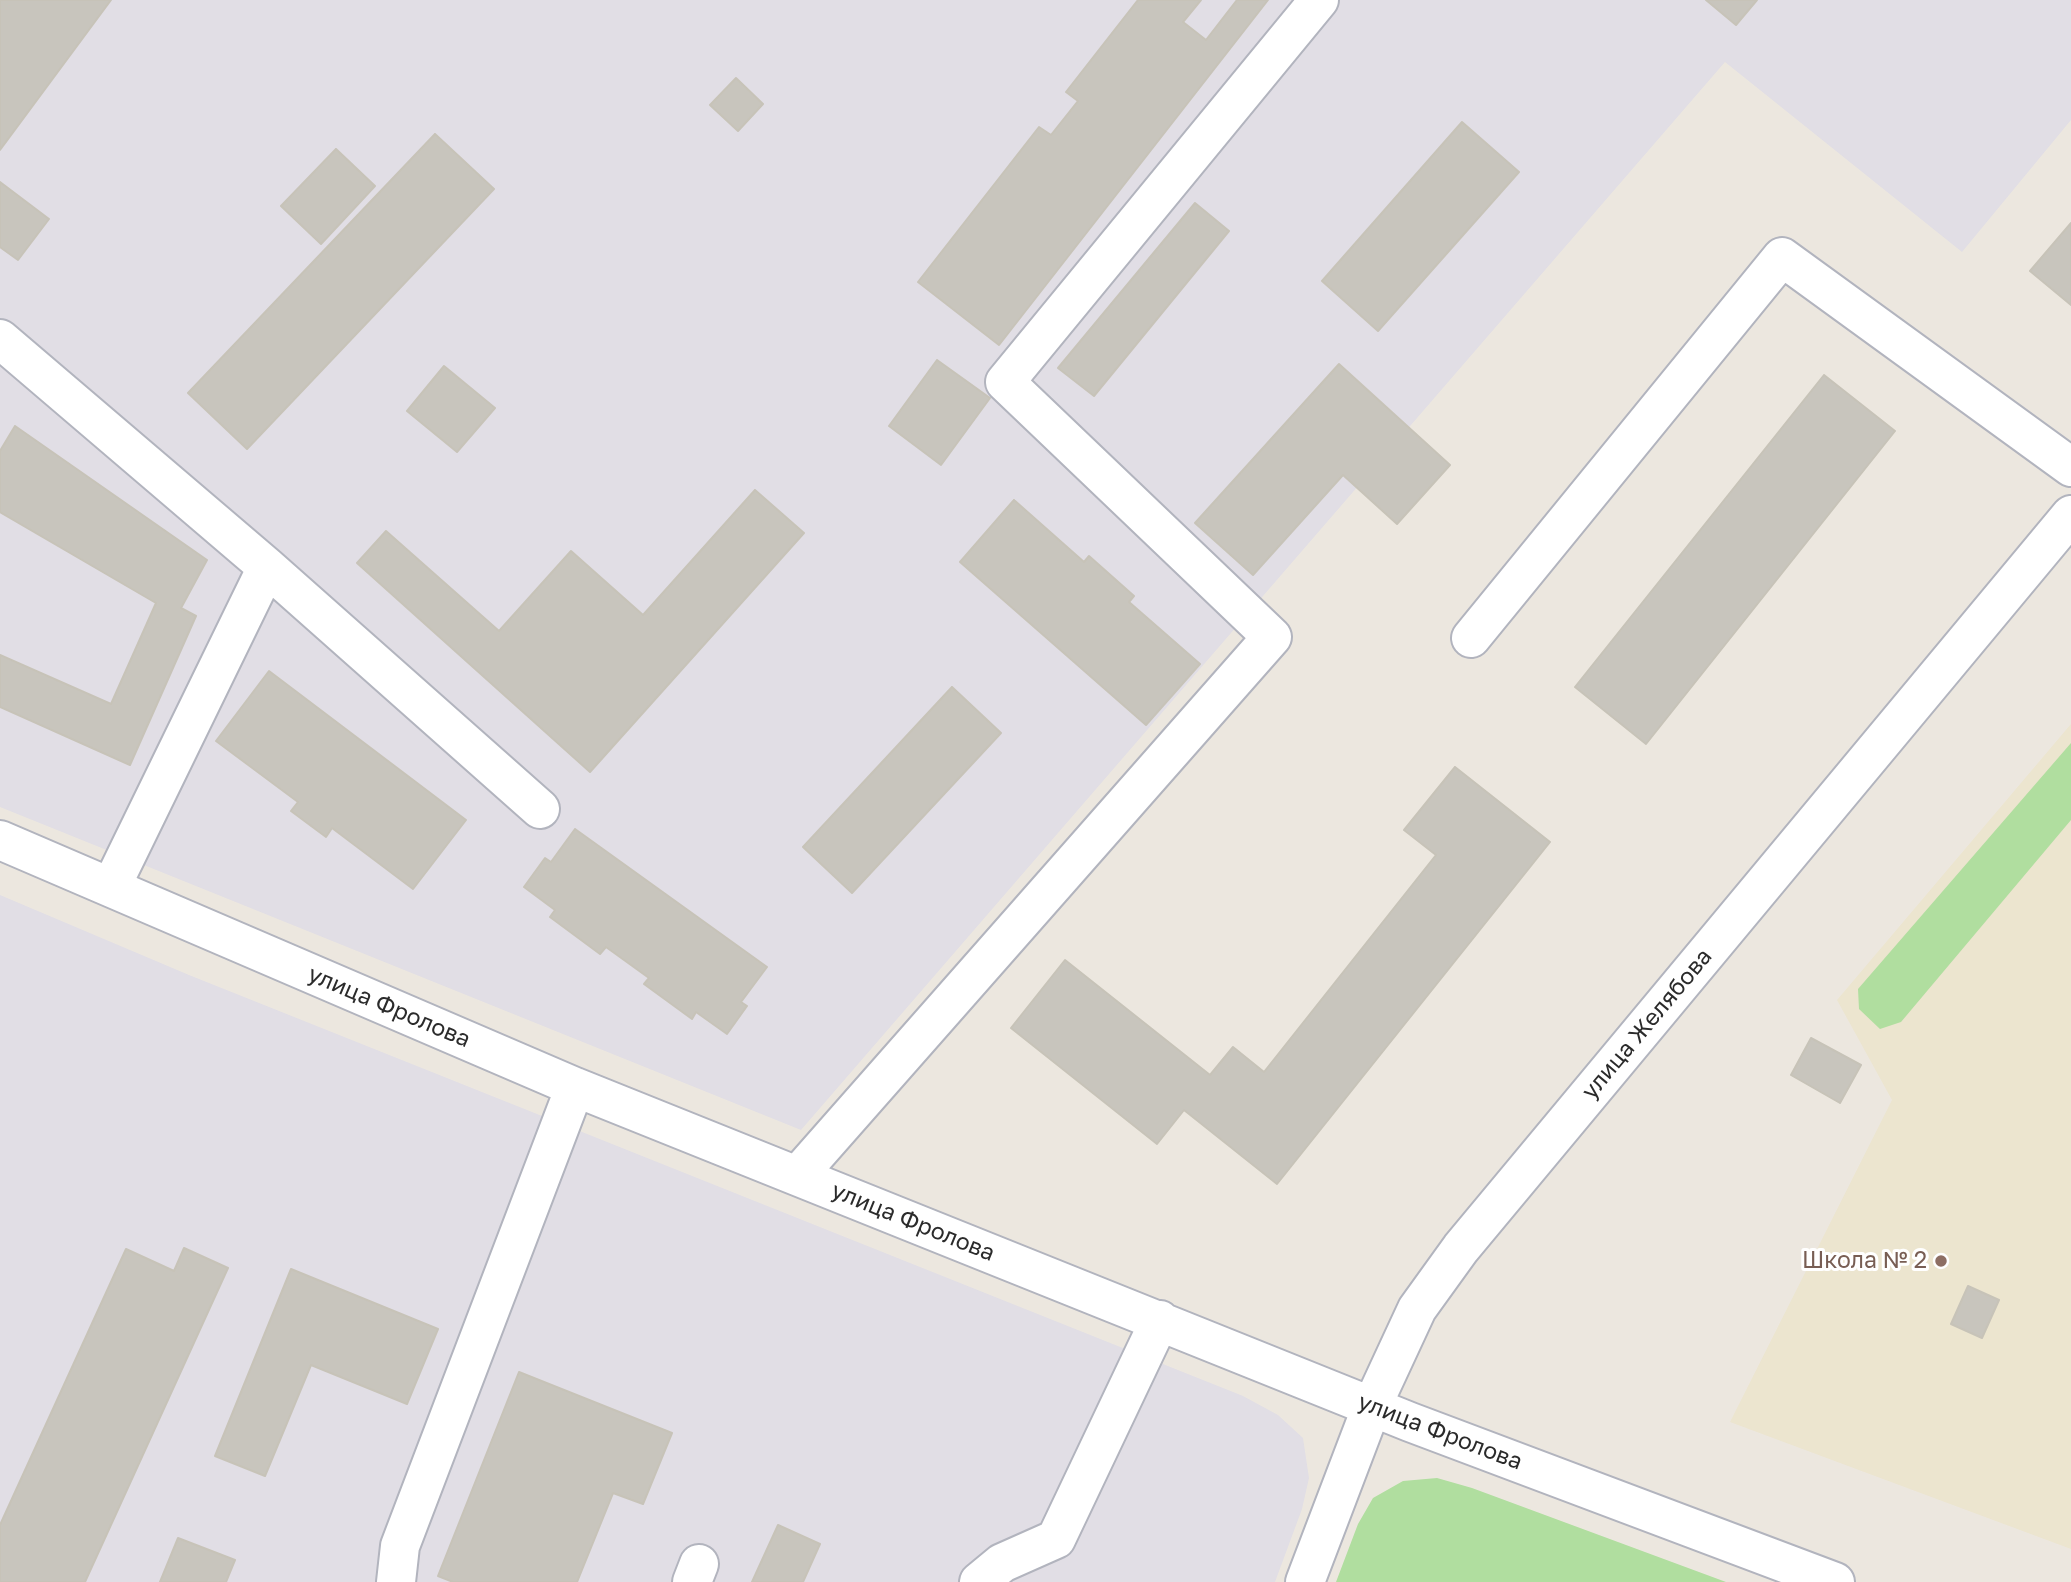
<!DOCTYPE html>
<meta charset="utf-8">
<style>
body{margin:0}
canvas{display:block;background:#ece7df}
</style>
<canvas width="2071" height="1582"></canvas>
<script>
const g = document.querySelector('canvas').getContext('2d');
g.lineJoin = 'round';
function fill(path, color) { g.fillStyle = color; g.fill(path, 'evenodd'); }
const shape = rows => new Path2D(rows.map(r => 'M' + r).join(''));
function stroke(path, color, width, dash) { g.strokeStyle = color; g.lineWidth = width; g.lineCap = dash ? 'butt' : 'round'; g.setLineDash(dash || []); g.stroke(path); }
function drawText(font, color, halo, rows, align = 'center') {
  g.font = font + ' "Golos Text",sans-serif'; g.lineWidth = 6; g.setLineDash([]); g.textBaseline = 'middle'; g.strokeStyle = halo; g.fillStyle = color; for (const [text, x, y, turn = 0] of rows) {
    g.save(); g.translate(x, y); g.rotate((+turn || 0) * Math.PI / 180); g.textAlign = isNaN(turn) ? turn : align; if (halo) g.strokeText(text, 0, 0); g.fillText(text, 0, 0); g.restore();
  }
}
fill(shape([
 [0,0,2071,0,2071,120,1962,252,1725,62,801,1130,0,807],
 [0,895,189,975,1243,1396,1278,1415,1303,1438,1309,1478,1302,1509,1275,1582,0,1582]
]), '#e1dee5');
fill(shape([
 [2071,724,2071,1549,1730,1422,1892,1100,1837,1000]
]), '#ece5cf');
fill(shape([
 [2071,743,2071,820,1901,1022,1880,1029,1859,1009,1858,989],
 [1437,1478,1472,1488,1726,1582,1336,1582,1358,1524,1373,1498,1403,1481]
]), '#b0de9f');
const building = shape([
 [0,0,111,0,0,150,0,0],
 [1138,0,1201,0,1183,22,1206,40,1237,0,1268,0,999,345,918,282,1039,127,1051,135,1078,101,1066,92,1138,0],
 [1706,0,1757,0,1736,25,1706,0],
 [736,78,763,104,738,131,710,105,736,78],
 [1462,122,1519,172,1378,331,1322,281,1462,122],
 [435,134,494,189,247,449,188,393,435,134],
 [336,149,375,186,321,244,281,206,336,149],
 [0,182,49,219,18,260,0,247,0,182],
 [1195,203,1229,231,1094,396,1058,368,1195,203],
 [2071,223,2071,305,2030,271,2071,223],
 [937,360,990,398,941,465,889,426,937,360],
 [1339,364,1450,465,1397,524,1343,475,1253,575,1195,523,1339,364],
 [444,366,495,408,457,452,407,411,444,366],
 [1824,375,1895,431,1646,744,1575,687,1824,375],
 [15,426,207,560,181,608,196,616,130,765,0,707,0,655,111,704,156,603,0,512,0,451,15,426],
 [755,490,804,533,590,772,357,563,386,531,499,631,571,551,643,615,755,490],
 [1014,500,1084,562,1089,556,1134,596,1129,602,1200,664,1146,725,960,562,1014,500],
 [269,671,466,820,413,889,332,828,326,837,291,811,298,802,216,741,269,671],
 [952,687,1001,733,852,893,803,847,952,687],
 [1455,767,1550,842,1277,1184,1184,1110,1157,1144,1011,1028,1065,960,1210,1075,1233,1047,1264,1072,1436,855,1404,830,1455,767],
 [575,829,767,967,741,1002,747,1006,727,1034,696,1012,692,1019,644,984,649,978,606,947,600,954,550,917,555,910,524,887,545,858,551,862,575,829],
 [1811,1038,1861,1065,1840,1103,1791,1075,1811,1038],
 [184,1248,228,1268,85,1582,0,1582,0,1525,126,1249,174,1271,184,1248],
 [291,1269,438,1329,407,1404,311,1365,265,1476,215,1456,291,1269],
 [1968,1286,1999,1300,1982,1338,1951,1324,1968,1286],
 [519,1372,672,1433,643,1504,613,1493,577,1582,453,1582,438,1576,519,1372],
 [778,1525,820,1544,803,1582,752,1582,778,1525],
 [178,1538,235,1560,226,1582,160,1582,178,1538]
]);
fill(building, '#c8c5bd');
stroke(building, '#c7c3b8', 2);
const minor = shape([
 [0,339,267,567,540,809],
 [1471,638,1782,257,2071,467],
 [0,840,575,1087,1410,1422,1835,1582],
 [111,887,267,567],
 [798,1175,1272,637,1005,382,1319,0],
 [396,1582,400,1546,575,1087],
 [692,1582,699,1564],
 [979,1582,1002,1563,1056,1539,1160,1320],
 [1305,1582,1372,1406,1417,1309,1461,1248,2071,515]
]);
stroke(minor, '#b2b4be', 42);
stroke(minor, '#fff', 38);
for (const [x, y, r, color] of [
 [1941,1261,7,"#8d6e63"]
]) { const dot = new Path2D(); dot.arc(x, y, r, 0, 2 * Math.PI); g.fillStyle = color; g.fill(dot); stroke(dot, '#fff', 2.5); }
drawText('23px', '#2b2b2b', '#fff', [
 ["улица Фролова",389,1007,23],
 ["улица Желябова",1647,1024,-50],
 ["улица Фролова",913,1222,22],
 ["улица Фролова",1440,1432,21]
]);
drawText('23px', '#785e54', '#fff', [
 ["Школа № 2",1927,1261]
], 'right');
</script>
